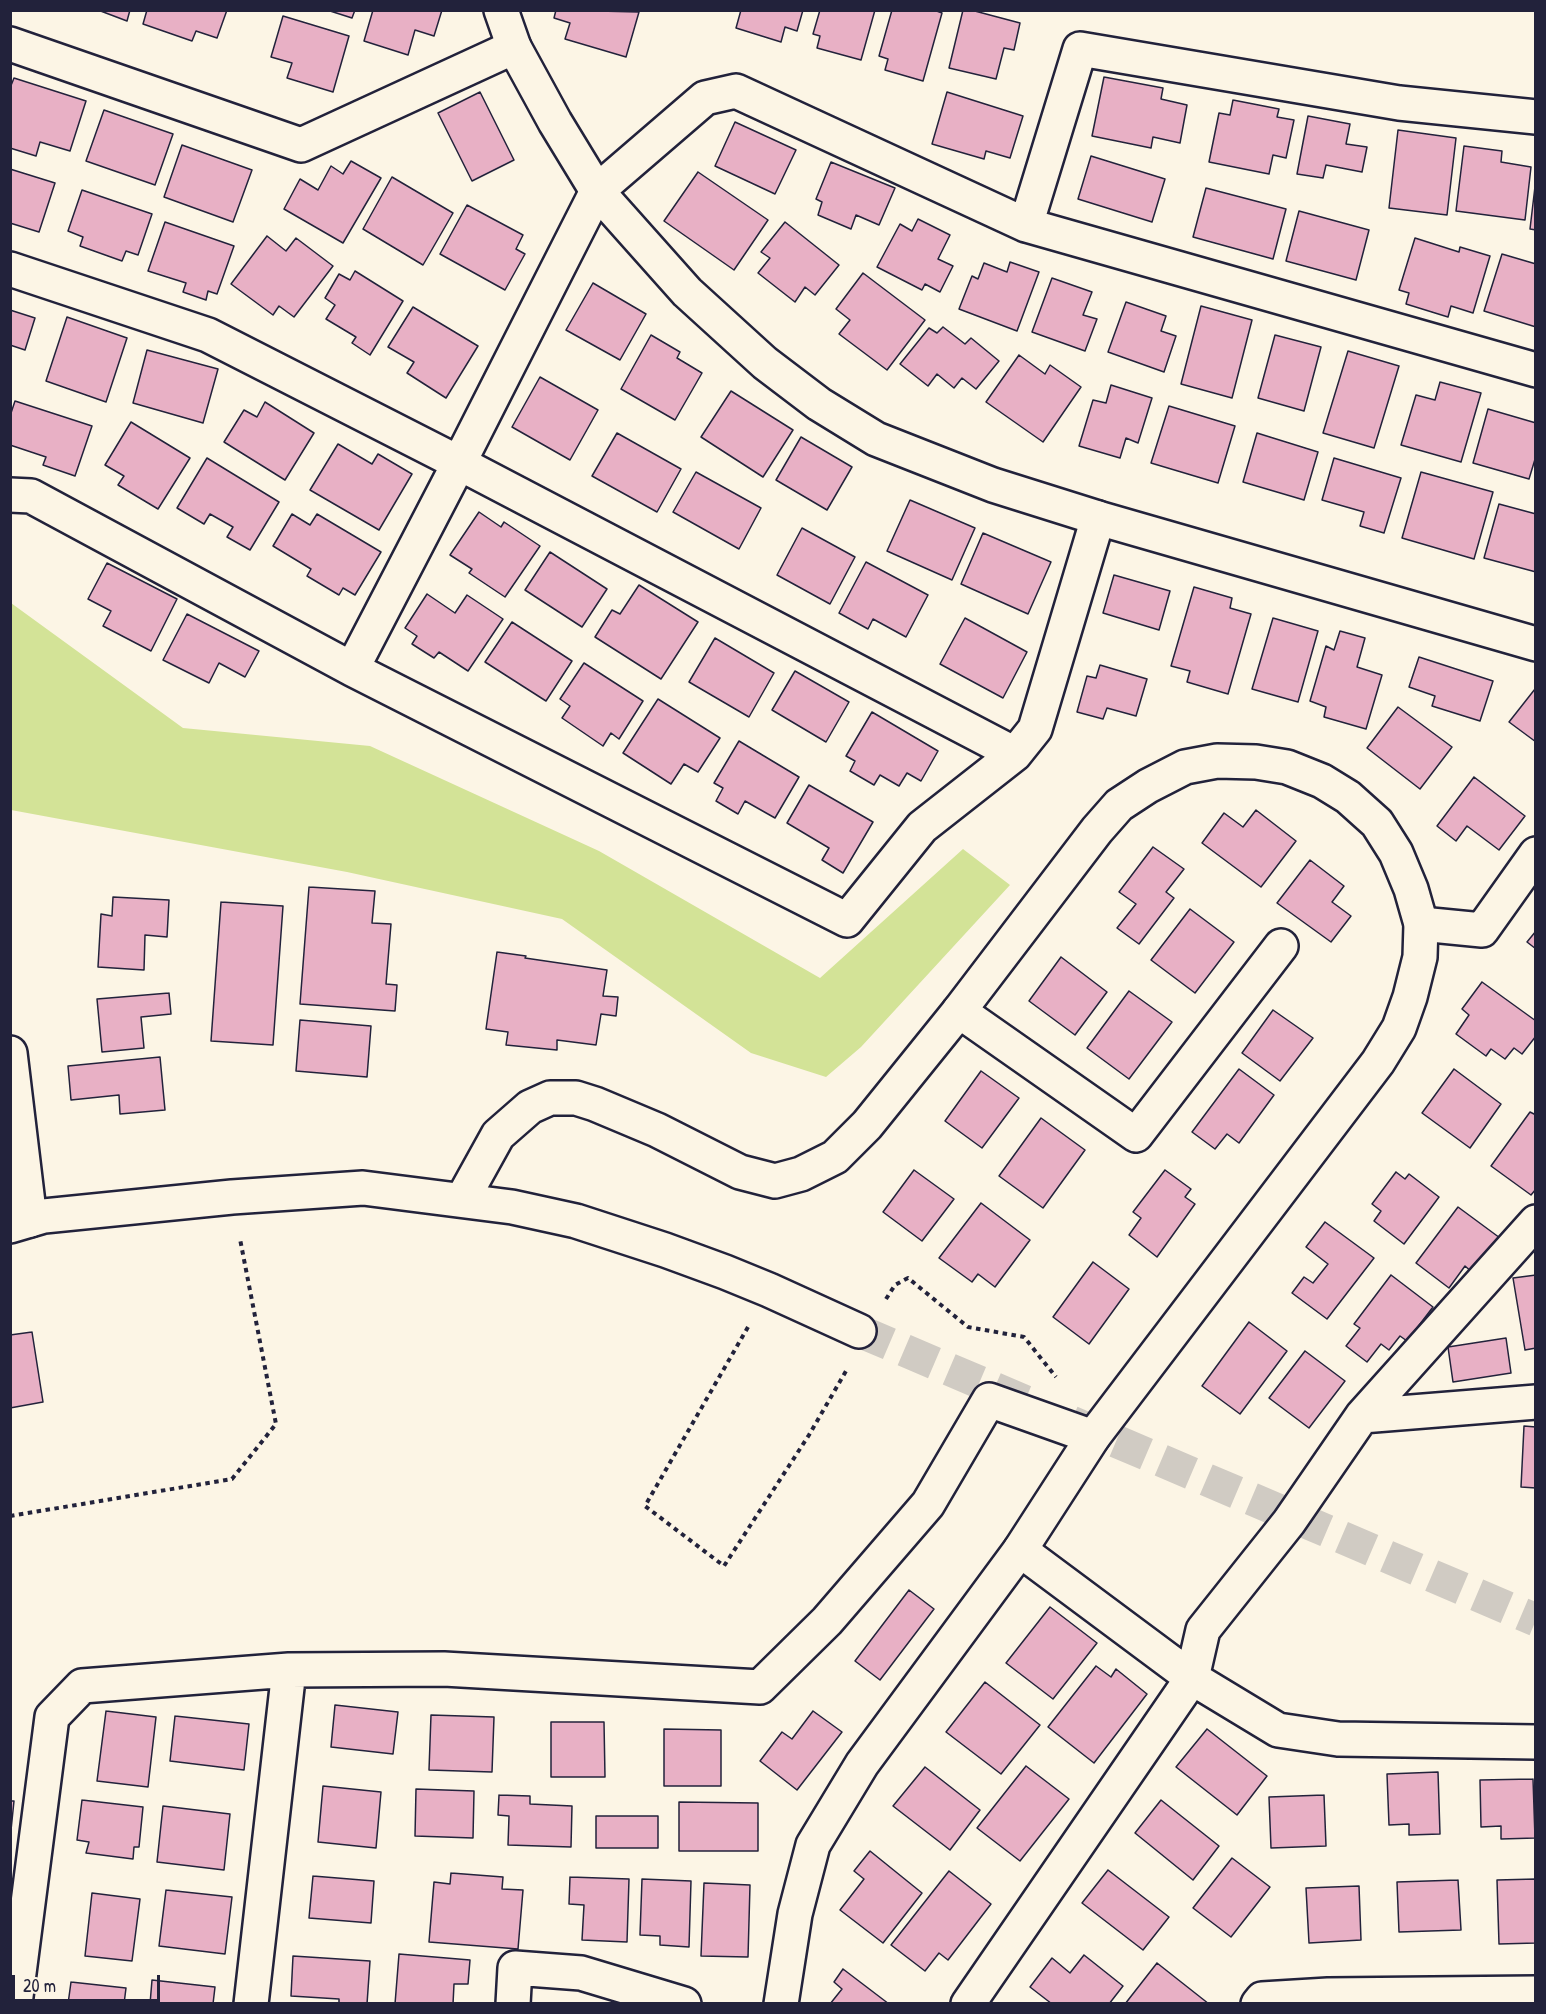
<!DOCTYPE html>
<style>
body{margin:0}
#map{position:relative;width:1546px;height:2014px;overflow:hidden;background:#fcf5e5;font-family:"Patrick Hand",sans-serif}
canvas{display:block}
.frame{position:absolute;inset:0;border:12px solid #22223b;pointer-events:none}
.scale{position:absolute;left:12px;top:1975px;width:148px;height:27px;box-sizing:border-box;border:3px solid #22223b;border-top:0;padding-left:8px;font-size:18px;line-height:21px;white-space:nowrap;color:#22223b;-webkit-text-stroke:4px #fcf5e5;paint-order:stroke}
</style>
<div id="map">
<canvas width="1546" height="2014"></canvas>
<div class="frame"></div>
<div class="scale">20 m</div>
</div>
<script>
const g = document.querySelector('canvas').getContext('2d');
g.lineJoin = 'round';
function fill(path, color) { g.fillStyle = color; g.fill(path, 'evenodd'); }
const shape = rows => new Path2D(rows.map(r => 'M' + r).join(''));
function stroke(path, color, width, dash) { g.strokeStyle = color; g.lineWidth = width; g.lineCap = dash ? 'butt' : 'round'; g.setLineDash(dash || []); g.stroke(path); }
fill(shape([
 [11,603,183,728,370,746,599,851,820,978,963,849,1010,885,861,1047,826,1077,751,1053,562,919,347,872,11,810]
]), '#d3e397');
const building = shape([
 [98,10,130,10,127,21,98,10],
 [147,10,227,10,217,38,196,31,192,41,143,24,147,10],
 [327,10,355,10,352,18,327,10],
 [373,10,442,10,434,36,415,30,408,55,364,41,373,10],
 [556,10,639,12,626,57,565,39,570,23,554,18,556,10],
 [741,10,803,10,797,31,785,27,781,42,736,28,741,10],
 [820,10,875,10,861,60,817,48,820,36,813,34,820,10],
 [892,10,934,10,942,13,923,81,885,70,888,59,879,56,892,10],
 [963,10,971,10,1020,23,1014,50,1004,48,996,79,949,68,963,10],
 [283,16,349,36,333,92,287,78,292,63,271,57,283,16],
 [1104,77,1163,88,1161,99,1187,105,1180,143,1153,137,1151,148,1092,136,1104,77],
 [14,78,86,101,70,151,40,142,36,156,10,148,10,88,14,78],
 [480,92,514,160,472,181,438,113,480,92],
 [947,92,1023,116,1010,158,986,151,984,159,932,144,947,92],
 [1233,100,1279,109,1277,117,1294,120,1286,158,1273,155,1269,174,1209,162,1219,113,1230,115,1233,100],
 [104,110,173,134,155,185,86,161,104,110],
 [1308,116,1350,124,1346,144,1367,147,1362,172,1326,165,1323,178,1297,174,1308,116],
 [735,122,796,150,775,194,715,166,735,122],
 [1398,130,1456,138,1447,215,1389,208,1398,130],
 [182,145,252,170,233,222,164,197,182,145],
 [1464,146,1502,151,1501,162,1531,167,1525,220,1456,211,1464,146],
 [1091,156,1165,179,1152,222,1078,199,1091,156],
 [351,161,381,178,343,243,284,209,300,179,318,190,331,166,343,174,351,161],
 [831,162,895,188,879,225,856,215,851,229,818,215,822,202,816,199,831,162],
 [10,169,55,183,39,232,10,223,10,169],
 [698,172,768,220,734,270,664,221,698,172],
 [392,177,453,213,423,265,363,229,392,177],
 [1536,178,1536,230,1530,229,1536,178],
 [1206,188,1286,209,1273,259,1193,237,1206,188],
 [82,190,152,214,138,255,126,251,122,261,80,246,83,237,68,231,82,190],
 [467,205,523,235,516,249,525,254,505,290,440,254,467,205],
 [1299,211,1369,230,1356,280,1286,261,1299,211],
 [918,219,950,235,938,259,953,266,940,292,925,284,922,290,877,267,900,224,912,231,918,219],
 [165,222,234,246,217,294,208,291,206,300,183,292,186,283,148,271,165,222],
 [785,222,839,265,815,295,805,287,795,302,758,273,770,258,761,252,785,222],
 [267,236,286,251,296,238,333,266,294,317,279,306,273,315,231,284,267,236],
 [1415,238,1459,252,1460,247,1490,256,1473,313,1451,306,1448,317,1406,304,1409,293,1399,290,1415,238],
 [1502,254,1536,264,1536,327,1484,311,1502,254],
 [1010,262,1039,272,1017,331,959,309,972,276,978,279,984,263,1007,272,1010,262],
 [355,271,403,301,370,355,352,343,356,337,326,319,335,305,325,298,339,274,350,280,355,271],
 [863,273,925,320,887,370,839,334,850,320,836,309,863,273],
 [1052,278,1092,292,1083,315,1097,319,1085,351,1032,332,1052,278],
 [593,283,646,314,620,360,566,330,593,283],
 [1126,302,1166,316,1161,331,1176,336,1164,372,1108,352,1126,302],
 [1201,306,1252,320,1232,398,1181,384,1201,306],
 [413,307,478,346,446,398,407,373,414,362,388,347,413,307],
 [10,310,35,318,25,350,10,345,10,310],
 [67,317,127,338,106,402,46,381,67,317],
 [943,327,965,344,971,338,999,361,976,389,962,378,954,388,937,374,928,386,900,364,929,328,937,333,943,327],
 [651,335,680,352,677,358,702,373,675,420,621,389,651,335],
 [1275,335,1321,347,1304,411,1258,398,1275,335],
 [147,350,218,369,203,423,133,403,147,350],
 [1348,351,1399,366,1374,448,1323,433,1348,351],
 [1019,355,1045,374,1050,365,1081,387,1043,442,986,402,1019,355],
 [540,377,598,410,570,460,512,427,540,377],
 [1440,382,1481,393,1461,462,1401,445,1416,395,1435,400,1440,382],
 [1111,385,1152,398,1138,443,1126,438,1120,458,1079,446,1093,400,1106,403,1111,385],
 [731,391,793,430,763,477,701,437,731,391],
 [15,401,92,426,75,476,43,465,46,457,10,445,10,416,15,401],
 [265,402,314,433,285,480,224,442,244,410,257,417,265,402],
 [1169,406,1235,426,1218,483,1151,463,1169,406],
 [1488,409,1536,423,1536,456,1529,479,1473,463,1488,409],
 [131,422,190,458,158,509,118,485,124,476,105,465,131,422],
 [617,433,681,469,657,512,592,476,617,433],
 [1257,433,1318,452,1304,500,1243,482,1257,433],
 [801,437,852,467,827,510,776,480,801,437],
 [338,444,372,464,378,454,412,474,379,530,310,490,338,444],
 [207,458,279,502,250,550,227,537,233,527,210,514,204,524,177,508,207,458],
 [1334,458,1401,478,1384,533,1360,526,1364,512,1322,500,1334,458],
 [696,472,761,508,739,549,673,512,696,472],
 [1421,472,1493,492,1474,559,1402,538,1421,472],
 [910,500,975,528,952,580,887,551,910,500],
 [1499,504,1536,514,1536,572,1484,558,1499,504],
 [479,512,501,527,504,522,540,546,505,597,469,573,472,569,450,555,479,512],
 [292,514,310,525,317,514,381,552,355,595,343,588,339,595,307,576,311,569,273,546,292,514],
 [802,528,855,557,830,604,777,575,802,528],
 [983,533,1051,562,1028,614,961,584,983,533],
 [550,552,607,589,582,627,525,590,550,552],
 [866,562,928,595,906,637,873,619,868,629,839,613,866,562],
 [107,563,177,599,151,651,103,626,111,611,88,599,107,563],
 [1114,575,1170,591,1159,630,1103,613,1114,575],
 [639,585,698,622,661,679,595,637,612,610,620,614,639,585],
 [1194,587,1232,598,1230,608,1251,614,1228,694,1187,682,1190,671,1171,666,1194,587],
 [427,594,455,613,467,595,503,619,468,671,439,652,434,658,412,644,417,636,405,628,427,594],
 [187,614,259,651,245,677,219,663,209,683,163,660,187,614],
 [965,618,1027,652,1003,698,940,664,965,618],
 [1273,618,1318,631,1298,702,1252,689,1273,618],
 [512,622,572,661,546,701,485,662,512,622],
 [1340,631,1365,638,1357,667,1382,675,1366,729,1324,717,1326,707,1310,701,1326,646,1334,650,1340,631],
 [715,638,774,673,749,717,689,682,715,638],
 [1419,657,1493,681,1480,721,1432,706,1435,696,1409,687,1419,657],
 [584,663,643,701,619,739,611,733,603,746,562,718,570,706,560,699,584,663],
 [1100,665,1147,679,1136,716,1107,708,1103,719,1077,712,1087,676,1096,678,1100,665],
 [795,671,849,702,826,742,772,710,795,671],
 [1535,689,1536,690,1536,742,1509,722,1535,689],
 [658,699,720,738,698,772,684,764,671,784,623,753,658,699],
 [1398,707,1452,747,1420,789,1367,748,1398,707],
 [872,712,938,751,921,781,907,773,899,786,880,775,874,785,850,771,855,761,846,756,872,712],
 [739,741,799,777,775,818,745,801,738,814,716,801,723,788,714,783,739,741],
 [1474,777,1525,816,1499,850,1467,826,1456,841,1437,826,1474,777],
 [809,785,873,822,843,873,822,860,829,848,787,823,809,785],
 [1256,810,1296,841,1261,887,1202,843,1224,813,1243,827,1256,810],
 [1153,847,1184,869,1166,892,1174,898,1139,944,1117,928,1136,904,1119,892,1153,847],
 [1310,860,1344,886,1332,902,1351,916,1331,942,1277,903,1310,860],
 [309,887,375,891,372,923,391,924,386,984,397,985,395,1011,300,1004,309,887],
 [113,897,169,900,167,937,145,935,144,970,98,967,101,914,112,916,113,897],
 [221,902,283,906,273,1045,211,1041,221,902],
 [1190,909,1234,942,1195,993,1151,960,1190,909],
 [1536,931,1536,949,1527,942,1536,931],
 [497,952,526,956,525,958,607,970,603,996,618,997,616,1016,601,1014,596,1045,557,1040,557,1050,506,1045,508,1032,486,1029,497,952],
 [1061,957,1107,992,1075,1035,1029,1001,1061,957],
 [1482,982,1536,1021,1536,1036,1522,1054,1514,1048,1505,1059,1491,1049,1486,1056,1456,1034,1469,1015,1462,1009,1482,982],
 [1129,991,1172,1022,1129,1079,1087,1048,1129,991],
 [169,993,171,1014,141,1017,144,1048,102,1052,97,999,169,993],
 [1273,1010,1313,1038,1280,1081,1242,1053,1273,1010],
 [300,1020,371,1026,367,1077,296,1071,300,1020],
 [160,1057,165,1110,120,1114,119,1095,71,1100,68,1066,160,1057],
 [1239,1069,1274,1095,1239,1143,1227,1134,1215,1149,1192,1132,1239,1069],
 [1454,1069,1501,1104,1470,1148,1422,1113,1454,1069],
 [981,1071,1019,1098,982,1148,945,1121,981,1071],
 [1530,1112,1536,1115,1536,1189,1531,1195,1491,1166,1530,1112],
 [1041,1118,1085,1150,1043,1208,999,1176,1041,1118],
 [914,1170,954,1199,922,1241,883,1212,914,1170],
 [1165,1170,1191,1189,1185,1197,1195,1204,1157,1257,1129,1235,1141,1218,1133,1212,1165,1170],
 [1396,1172,1405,1179,1409,1174,1439,1197,1404,1244,1374,1221,1381,1211,1372,1204,1396,1172],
 [981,1203,1030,1240,995,1287,978,1274,972,1282,939,1258,981,1203],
 [1458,1207,1500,1238,1473,1273,1465,1266,1449,1288,1416,1263,1458,1207],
 [1325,1222,1374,1258,1327,1319,1292,1293,1304,1277,1313,1283,1328,1264,1306,1247,1325,1222],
 [1093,1262,1129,1289,1089,1344,1053,1317,1093,1262],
 [1391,1275,1433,1307,1407,1341,1400,1336,1389,1350,1381,1344,1367,1362,1346,1346,1360,1328,1354,1324,1391,1275],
 [1536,1275,1536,1348,1525,1350,1513,1278,1536,1275],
 [1249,1322,1287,1351,1240,1414,1202,1386,1249,1322],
 [32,1332,43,1402,10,1408,10,1335,32,1332],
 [1506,1338,1511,1373,1453,1382,1448,1347,1506,1338],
 [1305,1351,1345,1381,1309,1428,1269,1398,1305,1351],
 [1524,1426,1536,1427,1536,1488,1521,1487,1524,1426],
 [909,1590,934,1609,880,1680,855,1661,909,1590],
 [1050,1607,1097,1643,1053,1699,1006,1663,1050,1607],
 [1096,1666,1111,1677,1116,1669,1147,1694,1094,1763,1048,1727,1096,1666],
 [985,1682,1040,1725,1001,1774,946,1732,985,1682],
 [335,1705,398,1712,393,1754,331,1747,335,1705],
 [106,1711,156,1717,148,1787,97,1781,106,1711],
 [813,1711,842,1732,797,1790,760,1761,782,1732,792,1739,813,1711],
 [431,1715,494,1717,492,1772,429,1770,431,1715],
 [175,1716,249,1724,244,1770,170,1761,175,1716],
 [551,1722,604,1722,605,1777,551,1777,551,1722],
 [664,1729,721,1730,721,1786,664,1786,664,1729],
 [1207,1729,1267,1776,1237,1815,1176,1767,1207,1729],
 [1026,1766,1069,1799,1020,1861,977,1828,1026,1766],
 [925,1767,980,1810,950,1850,893,1806,925,1767],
 [1438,1772,1440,1834,1409,1835,1409,1824,1389,1825,1387,1774,1438,1772],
 [1533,1779,1535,1838,1501,1839,1501,1826,1481,1827,1480,1780,1533,1779],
 [323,1786,381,1792,376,1848,318,1842,323,1786],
 [416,1789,474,1791,473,1838,415,1836,416,1789],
 [499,1795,530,1796,530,1804,572,1806,571,1847,508,1845,509,1816,498,1815,499,1795],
 [1324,1795,1326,1846,1271,1848,1269,1797,1324,1795],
 [82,1800,143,1807,139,1847,134,1847,133,1859,86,1853,89,1842,77,1840,82,1800],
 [1161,1800,1219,1846,1193,1880,1135,1833,1161,1800],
 [10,1801,14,1801,10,1840,10,1801],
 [679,1802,758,1803,758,1851,679,1851,679,1802],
 [163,1806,230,1814,224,1870,157,1862,163,1806],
 [596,1816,658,1816,658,1848,596,1848,596,1816],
 [870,1851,922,1893,883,1943,840,1910,864,1879,854,1871,870,1851],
 [1232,1858,1270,1887,1231,1937,1193,1908,1232,1858],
 [1108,1870,1169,1917,1143,1950,1082,1903,1108,1870],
 [949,1871,991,1904,948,1960,939,1953,925,1971,891,1945,949,1871],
 [451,1873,503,1877,502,1889,523,1890,518,1949,429,1942,434,1882,450,1884,451,1873],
 [313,1876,374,1881,371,1923,309,1918,313,1876],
 [570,1877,629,1879,627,1942,582,1940,584,1905,569,1904,570,1877],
 [642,1879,691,1881,689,1947,660,1945,660,1936,640,1935,642,1879],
 [1536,1879,1536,1943,1499,1944,1497,1880,1536,1879],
 [1458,1880,1461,1930,1399,1932,1397,1882,1458,1880],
 [704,1883,750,1885,748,1957,701,1956,704,1883],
 [1359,1886,1361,1940,1309,1943,1306,1888,1359,1886],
 [166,1890,232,1897,225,1954,159,1946,166,1890],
 [92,1893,140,1899,132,1961,85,1956,92,1893],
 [399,1954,470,1960,468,1984,454,1984,453,2004,395,2004,399,1954],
 [1084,1955,1123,1986,1109,2004,1052,2004,1030,1987,1052,1958,1070,1973,1084,1955],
 [293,1956,370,1961,367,2004,339,2004,339,1999,291,1996,293,1956],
 [1157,1963,1209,2004,1125,2004,1157,1963],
 [843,1969,889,2004,830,2004,842,1989,834,1982,843,1969],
 [152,1980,215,1987,213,2004,150,2004,152,1980],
 [71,1982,126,1988,124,2004,68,2004,71,1982]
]);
fill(building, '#e8b0c5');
stroke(building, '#22223b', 1.5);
stroke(shape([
 [859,1331,1026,1402],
 [1071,1422,1536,1620]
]), '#d0cbc3', 33, [33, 16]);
const minor = shape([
 [10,44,301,145,514,47],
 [1026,225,1080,49,1399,103,1536,117],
 [10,269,208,335,459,463,1015,754],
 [10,495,31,496,352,669],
 [1098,518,1035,729,1015,754,922,827,847,920,352,669,459,463,597,191,705,98,736,91,1026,225,1536,370],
 [1421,924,1482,930,1536,854],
 [959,1011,1136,1135,1281,946],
 [10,1053,30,1220],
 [1362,1416,1536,1402],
 [1020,1550,1192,1678,1278,1730,1338,1739,1536,1742],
 [15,2004,52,1717,82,1686,289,1670,444,1669,760,1687,827,1621,928,1504,989,1400,1093,1437],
 [251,2004,289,1670],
 [513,2004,515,1968,581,1973,684,2004],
 [968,2004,1192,1678,1203,1630,1289,1522,1362,1416,1536,1222],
 [1258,2004,1262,1999,1328,1995,1536,1993]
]);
const tertiary = shape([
 [501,10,514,47,555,122,597,191,687,292,765,363,819,404,876,439,993,485,1098,518,1536,644],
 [462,1200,498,1135,530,1107,550,1098,576,1098,595,1104,657,1130,740,1172,775,1181,801,1174,835,1157,867,1125,959,1011,1097,830,1119,805,1148,786,1185,767,1217,761,1256,762,1287,767,1322,781,1348,797,1377,823,1396,853,1411,889,1421,924,1420,957,1410,997,1399,1028,1378,1062,1093,1437,1020,1550,862,1764,813,1845,795,1914,781,2004],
 [10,1226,44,1216,232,1197,363,1188,512,1207,576,1221,665,1250,725,1272,769,1290,859,1331]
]);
stroke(minor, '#22223b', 38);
stroke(tertiary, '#22223b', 38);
stroke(shape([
 [886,1299,895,1285,908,1278,968,1327,1024,1337,1056,1377],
 [748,1327,645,1506,724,1566,809,1435,846,1371],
 [10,1516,232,1479,276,1424,240,1239]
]), '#22223b', 4, [4.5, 4.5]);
stroke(minor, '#fcf5e5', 33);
stroke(tertiary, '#fcf5e5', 33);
</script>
